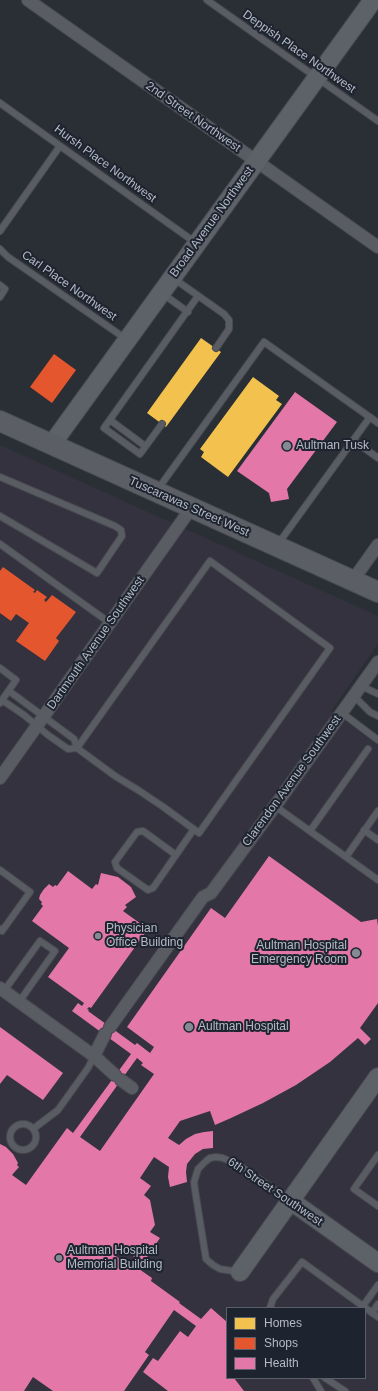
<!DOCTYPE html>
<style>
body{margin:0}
#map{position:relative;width:378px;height:1391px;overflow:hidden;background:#2a2e35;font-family:Arial,sans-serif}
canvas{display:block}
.legend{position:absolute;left:226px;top:1307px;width:140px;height:72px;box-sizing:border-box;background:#1e242f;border:1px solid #5a606b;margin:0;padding:5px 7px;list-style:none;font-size:12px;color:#b4bac6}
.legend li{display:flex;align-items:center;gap:8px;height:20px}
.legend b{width:20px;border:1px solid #5a606b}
</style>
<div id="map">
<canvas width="378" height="1391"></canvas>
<ul class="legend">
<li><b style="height:11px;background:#f2c14e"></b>Homes</li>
<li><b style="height:11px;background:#e4572e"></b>Shops</li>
<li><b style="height:11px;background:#e377a8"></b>Health</li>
</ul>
</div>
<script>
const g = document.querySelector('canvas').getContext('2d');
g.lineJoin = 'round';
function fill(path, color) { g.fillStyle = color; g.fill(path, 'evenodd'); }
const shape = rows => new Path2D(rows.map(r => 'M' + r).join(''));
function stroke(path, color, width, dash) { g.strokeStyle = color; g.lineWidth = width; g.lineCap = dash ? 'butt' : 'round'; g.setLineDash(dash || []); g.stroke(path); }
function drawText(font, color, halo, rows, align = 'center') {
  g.font = font + ' Arial,sans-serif'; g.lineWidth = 4; g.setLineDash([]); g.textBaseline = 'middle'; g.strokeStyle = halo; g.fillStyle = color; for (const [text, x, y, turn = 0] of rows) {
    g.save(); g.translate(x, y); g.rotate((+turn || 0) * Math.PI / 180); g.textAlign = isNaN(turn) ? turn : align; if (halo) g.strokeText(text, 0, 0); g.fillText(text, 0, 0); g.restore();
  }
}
fill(shape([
 [0,445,378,616,378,644,331,711,378,745,378,1391,0,1391],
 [227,1308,365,1308,365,1378,227,1378]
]), '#34323e');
fill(shape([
 [201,338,221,352,166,427,147,413],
 [253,377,279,396,276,400,282,404,228,477,201,457,204,452,200,449]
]), '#f2c14e');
fill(shape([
 [54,354,76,370,52,403,30,387],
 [3,567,35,590,33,592,35,593,37,590,47,597,44,600,46,602,52,595,76,612,56,638,59,641,45,661,16,641,29,623,16,614,11,621,0,613,0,571]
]), '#e4572e');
fill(shape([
 [295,392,337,422,287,489,289,499,271,502,269,493,237,471],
 [269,856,361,922,377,919,378,926,378,1003,360,1028,371,1039,365,1045,358,1038,330,1062,296,1085,263,1103,231,1118,215,1125,210,1111,180,1121,168,1138,179,1145,186,1139,195,1134,204,1132,213,1131,213,1148,203,1149,195,1154,187,1164,186,1172,187,1182,170,1187,168,1177,169,1167,154,1157,140,1178,151,1186,144,1195,150,1200,155,1225,150,1232,160,1238,143,1263,120,1247,114,1255,127,1264,129,1262,152,1278,151,1281,180,1302,179,1303,201,1319,211,1308,227,1322,227,1378,234,1378,244,1391,168,1391,143,1372,153,1358,158,1361,180,1331,188,1337,196,1326,174,1310,145,1352,149,1355,124,1391,53,1391,33,1377,24,1391,0,1391,0,1144,6,1147,13,1154,18,1163,17,1165,19,1167,12,1175,26,1185,67,1128,73,1133,131,1054,72,1011,78,1003,82,1006,84,1003,48,977,69,948,32,921,43,906,41,904,42,902,39,899,40,895,44,889,49,884,53,887,55,885,57,886,68,871,92,889,96,884,98,885,101,873,118,877,131,887,136,897,125,905,127,907,123,911,148,929,91,1008,89,1007,87,1009,89,1010,88,1011,135,1045,137,1043,150,1053,154,1047,127,1027,211,908,225,918],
 [137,1058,143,1063,141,1065,154,1074,100,1151,80,1137],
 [0,1027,63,1073,43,1100,7,1075,0,1084]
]), '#e377a8');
const lane = shape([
 [207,0,378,121],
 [0,103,196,243],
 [0,231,60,146],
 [0,249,8,257,126,339],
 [173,278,224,314,229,320,229,329,216,348],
 [0,285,5,289,0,297],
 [163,294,188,312],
 [110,420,145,446],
 [162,424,140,454,104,428,198,296],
 [353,440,378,458],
 [0,477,115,526,121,530,122,536,97,573,0,516],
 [158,489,264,342,378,423],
 [0,544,110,623],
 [278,544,370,417],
 [0,668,16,680,0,703],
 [361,686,378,694],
 [9,691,74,739,77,748],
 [354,696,370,712,378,716],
 [2,700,24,715,48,735,68,749,77,748,115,776,138,790,162,806,199,833,330,648,210,561,77,748],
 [342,713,378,740],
 [275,806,378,880],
 [364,830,378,840],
 [310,831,368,749],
 [176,855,143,831,137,832,115,862,117,868,148,890,153,888,176,855,194,829],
 [346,857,378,811],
 [0,870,30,892,2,931,0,929],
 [4,991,40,941,55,951,19,1002],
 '10 1137a13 13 0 1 1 26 0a13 13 0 1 1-26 0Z',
 [33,1129,58,1110,88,1068,94,1056],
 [378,1155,354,1189,378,1206],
 [239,1272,220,1269,213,1265,206,1259,195,1190,194,1182,198,1169,206,1161,210,1158,216,1157,223,1158,240,1166,290,1200],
 [363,1306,378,1285],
 [270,1308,273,1299,302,1262,378,1317],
 [372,1313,378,1304],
 [313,1378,321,1391],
 [325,1378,345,1391]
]);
const street = shape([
 [28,0,378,247],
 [353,580,378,545],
 [0,778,192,507],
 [0,988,94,1056,115,1075],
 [110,1027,203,897,211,893,275,806,378,662],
 [94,1056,105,1034],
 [121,1080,132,1088]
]);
const secondary = shape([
 [52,444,373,0],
 [291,1201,378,1263],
 [240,1272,378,1077]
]);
const primary = shape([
 [0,421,378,592]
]);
stroke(lane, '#484a50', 8);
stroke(street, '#484a50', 14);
stroke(secondary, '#484a50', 20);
stroke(primary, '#474a52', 22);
stroke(lane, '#595c63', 6);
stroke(street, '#595c63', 12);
stroke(secondary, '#5d6168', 18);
stroke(primary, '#5b5f65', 20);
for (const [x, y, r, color] of [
 [287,446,5,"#848993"],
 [98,936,4,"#848993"],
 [356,953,5,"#848993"],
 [189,1027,5,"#848993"],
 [59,1258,4,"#848993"]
]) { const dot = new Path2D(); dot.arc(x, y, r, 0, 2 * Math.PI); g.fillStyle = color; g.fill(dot); stroke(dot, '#1e242f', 1.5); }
drawText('12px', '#b4bac6', '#1e242f', [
 ["Deppish Place Northwest",299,52,35],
 ["2nd Street Northwest",193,117,35],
 ["Hursh Place Northwest",105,164,36],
 ["Broad Avenue Northwest",212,222,-54],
 ["Carl Place Northwest",69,286,35],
 ["Tuscarawas Street West",189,507,24],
 ["Dartmouth Avenue Southwest",96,643,-55],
 ["Clarendon Avenue Southwest",292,781,-54],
 ["6th Street Southwest",275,1192,34]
]);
drawText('12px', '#b4bac6', '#1e242f', [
 ["Aultman Tusk",296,446],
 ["Physician",106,929],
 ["Office Building",106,943],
 ["Aultman Hospital",347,946,"right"],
 ["Emergency Room",347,960,"right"],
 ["Aultman Hospital",198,1027],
 ["Aultman Hospital",67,1251],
 ["Memorial Building",67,1265]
], 'left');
</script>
